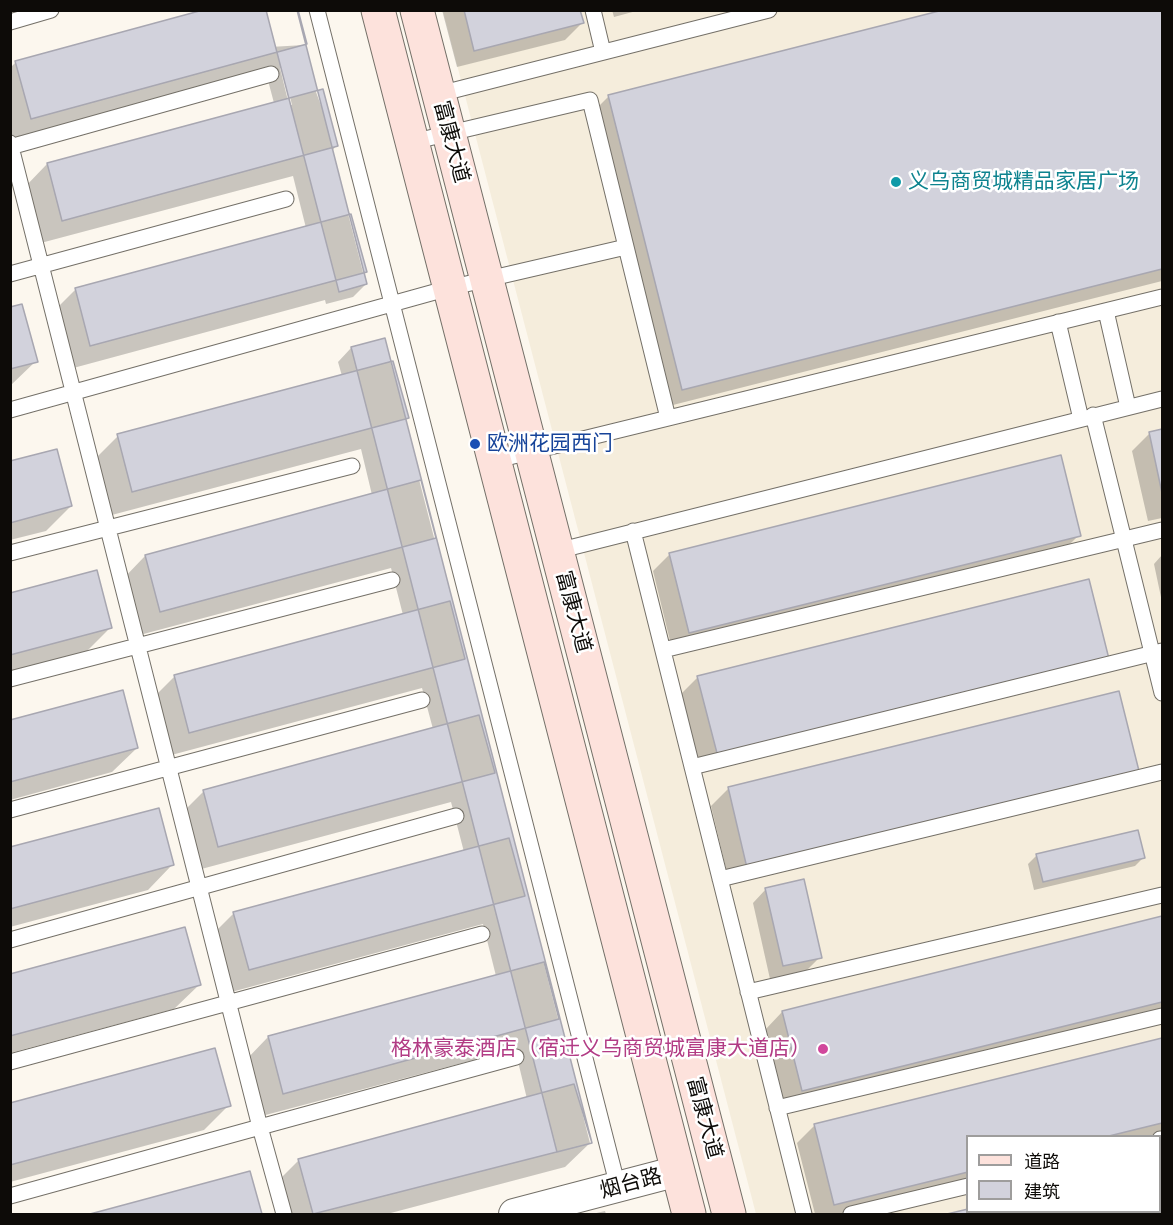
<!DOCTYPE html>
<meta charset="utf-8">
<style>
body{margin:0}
#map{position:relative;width:1173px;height:1225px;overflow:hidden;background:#fcf7ee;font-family:Helvetica,"Noto Sans SC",sans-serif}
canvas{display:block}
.frame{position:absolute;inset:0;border:12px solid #0d0b08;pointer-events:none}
.legend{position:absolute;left:966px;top:1135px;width:195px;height:78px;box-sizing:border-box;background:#fff;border:2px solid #9e9d9c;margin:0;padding:8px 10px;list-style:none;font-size:18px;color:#0d0b08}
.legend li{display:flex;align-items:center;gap:12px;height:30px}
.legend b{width:30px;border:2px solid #9e9d9c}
</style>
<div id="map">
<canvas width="1173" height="1225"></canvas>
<div class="frame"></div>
<ul class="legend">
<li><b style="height:8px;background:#fde2dc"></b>道路</li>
<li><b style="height:16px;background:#d2d2dc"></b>建筑</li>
</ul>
</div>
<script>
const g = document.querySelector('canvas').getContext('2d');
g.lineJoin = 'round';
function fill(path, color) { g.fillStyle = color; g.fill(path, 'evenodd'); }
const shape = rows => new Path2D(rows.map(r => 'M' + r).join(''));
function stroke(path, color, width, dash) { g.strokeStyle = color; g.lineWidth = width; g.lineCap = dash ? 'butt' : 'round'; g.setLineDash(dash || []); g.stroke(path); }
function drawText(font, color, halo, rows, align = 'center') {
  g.font = font + ' Helvetica,"Noto Sans SC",sans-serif'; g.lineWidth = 5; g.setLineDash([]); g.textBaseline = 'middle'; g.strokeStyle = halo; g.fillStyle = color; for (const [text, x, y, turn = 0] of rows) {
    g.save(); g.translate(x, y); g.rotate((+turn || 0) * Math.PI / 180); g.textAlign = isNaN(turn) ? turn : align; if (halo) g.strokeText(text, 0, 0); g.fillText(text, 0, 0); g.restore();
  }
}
fill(shape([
 [443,11,1162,11,1162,1214,756,1214],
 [968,1136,1160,1136,1160,1212,968,1212]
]), '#f5eddc');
fill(shape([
 [10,10,43,10,10,19],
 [442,10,579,10,582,23,565,40,457,67],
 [612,10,640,10,614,17],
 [949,10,1162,10,1162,281,665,407,591,114,609,96],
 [304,45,316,92,336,146,332,151,366,284,353,297,326,304,325,300,66,370,51,314,76,289,306,228,293,176,37,244,23,189,47,164,274,103,266,73,10,141,10,68,16,62],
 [280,68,283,68,292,105,289,105],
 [10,308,36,361,10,386],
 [384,340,407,418,404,421,590,1143,565,1167,387,1214,282,1214,274,1185,299,1160,527,1099,515,1049,258,1117,244,1062,268,1037,496,976,483,924,224,994,209,938,234,913,464,852,451,802,194,871,179,816,204,791,433,729,422,688,164,757,150,701,174,677,403,615,391,568,136,636,121,581,145,556,372,495,361,449,108,516,93,461,118,436,342,376,338,362,351,348],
 [1162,431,1162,518,1148,521,1132,451,1149,434],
 [10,463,71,506,46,531,10,540],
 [1079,535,1061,553,672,649,653,571,670,554],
 [1162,555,1162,602,1154,564],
 [10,595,111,627,86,652,10,672],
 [1090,676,700,773,681,694,698,677],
 [1118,692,1120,788,730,885,711,806,728,789],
 [10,722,137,748,112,772,10,800],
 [10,849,172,865,148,890,10,927],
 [1037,855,1143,858,1135,866,1034,890,1028,864],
 [766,889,820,957,807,970,770,979,753,903],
 [1162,918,1162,1014,784,1108,765,1030,782,1012],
 [10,976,199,985,174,1009,10,1053],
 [1162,1039,1162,1135,968,1136,968,1184,844,1214,815,1214,797,1143,815,1125],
 [10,1105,229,1105,204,1130,10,1182],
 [1160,1163,1162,1163,1162,1214,953,1214,968,1211,1160,1212],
 [249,1173,261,1214,96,1214],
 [605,1211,606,1214,592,1214]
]), '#0003');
const building = shape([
 [203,10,298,10,307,44,31,119,15,61,203,10],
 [266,10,297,10,367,284,339,292,266,10],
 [464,10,580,10,584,23,474,51,464,10],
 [943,10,1162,10,1162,269,682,390,608,95,943,10],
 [323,89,338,146,62,221,47,163,323,89],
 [351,214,367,272,90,346,75,288,351,214],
 [22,304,38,362,10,369,10,307,22,304],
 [385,338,592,1143,557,1152,351,347,385,338],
 [393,361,409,418,132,492,117,434,393,361],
 [1162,429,1162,493,1149,432,1162,429],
 [57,449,72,506,10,523,10,461,57,449],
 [1061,455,1081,536,689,633,669,553,1061,455],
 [421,480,436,538,160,612,145,555,421,480],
 [97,570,112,628,10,655,10,593,97,570],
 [1089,579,1109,659,718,757,697,676,1089,579],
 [450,601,465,659,189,733,174,675,450,601],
 [123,690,138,748,10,782,10,720,123,690],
 [1119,691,1139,771,747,868,728,787,1119,691],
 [479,715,495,773,218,847,203,790,479,715],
 [159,808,174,865,10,909,10,847,159,808],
 [1138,830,1145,858,1043,882,1036,854,1138,830],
 [509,838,525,896,249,970,233,912,509,838],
 [804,879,822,958,783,966,765,888,804,879],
 [1162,916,1162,1002,802,1091,782,1011,1162,916],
 [185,927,201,985,10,1036,10,974,185,927],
 [544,962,559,1019,283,1094,268,1036,544,962],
 [1162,1038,1162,1123,1109,1136,968,1136,968,1172,834,1205,814,1124,1162,1038],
 [215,1048,231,1106,10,1165,10,1103,215,1048],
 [574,1084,592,1143,313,1214,298,1159,574,1084],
 [1162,1161,1162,1214,947,1214,968,1209,1160,1212,1160,1162,1162,1161],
 [250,1171,262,1214,90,1214,250,1171]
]);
fill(building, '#d2d2dc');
stroke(building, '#a8a7b1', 1.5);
const lane = shape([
 [317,10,618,1187],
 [593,10,603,52],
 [10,22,51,10],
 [439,94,769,10],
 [412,142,590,100,668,418],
 [10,143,260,1127,10,1196],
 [10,147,271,74],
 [10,274,286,199],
 [1106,311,1128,407],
 [1058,322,1081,419],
 [10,410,449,288,626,247],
 [1093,415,1162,693],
 [493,461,1162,297],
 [633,531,804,1214],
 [557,551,1162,399],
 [10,553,352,466],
 [663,650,1162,530],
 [10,679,392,580],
 [692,767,1162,651],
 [10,810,422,700],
 [720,879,1162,772],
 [10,940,456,816],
 [748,992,1162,895],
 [10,1062,482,934],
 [777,1108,1162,1016],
 [1160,1139,1162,1139],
 [284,1214,260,1127,516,1057],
 [851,1214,968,1186]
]);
const street = shape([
 [514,1214,678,1171]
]);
const secondary = shape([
 [378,10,689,1214],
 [417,10,729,1214]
]);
stroke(lane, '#747068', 17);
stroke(street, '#747068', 32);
stroke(secondary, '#747068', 35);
stroke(lane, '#fff', 15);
stroke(street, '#fff', 30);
stroke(secondary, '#fde2dc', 33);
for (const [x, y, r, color] of [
 [896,182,6,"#0f9aa8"],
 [475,444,6,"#1a4fb4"],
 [823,1049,6,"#d1479c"]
]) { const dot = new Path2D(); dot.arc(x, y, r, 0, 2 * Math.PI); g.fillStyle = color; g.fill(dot); stroke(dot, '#fff', 2); }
drawText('21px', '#0d0b08', '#fff', [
 ["富康大道",451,142,75],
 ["富康大道",573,612,75],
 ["富康大道",704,1118,75],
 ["烟台路",631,1184,-15]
]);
drawText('21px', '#0d838f', '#fff', [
 ["义乌商贸城精品家居广场",908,182]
], 'left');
drawText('21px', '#164399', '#fff', [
 ["欧洲花园西门",487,444]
], 'left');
drawText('21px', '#b23c85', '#fff', [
 ["格林豪泰酒店（宿迁义乌商贸城富康大道店）",811,1049]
], 'right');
</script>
